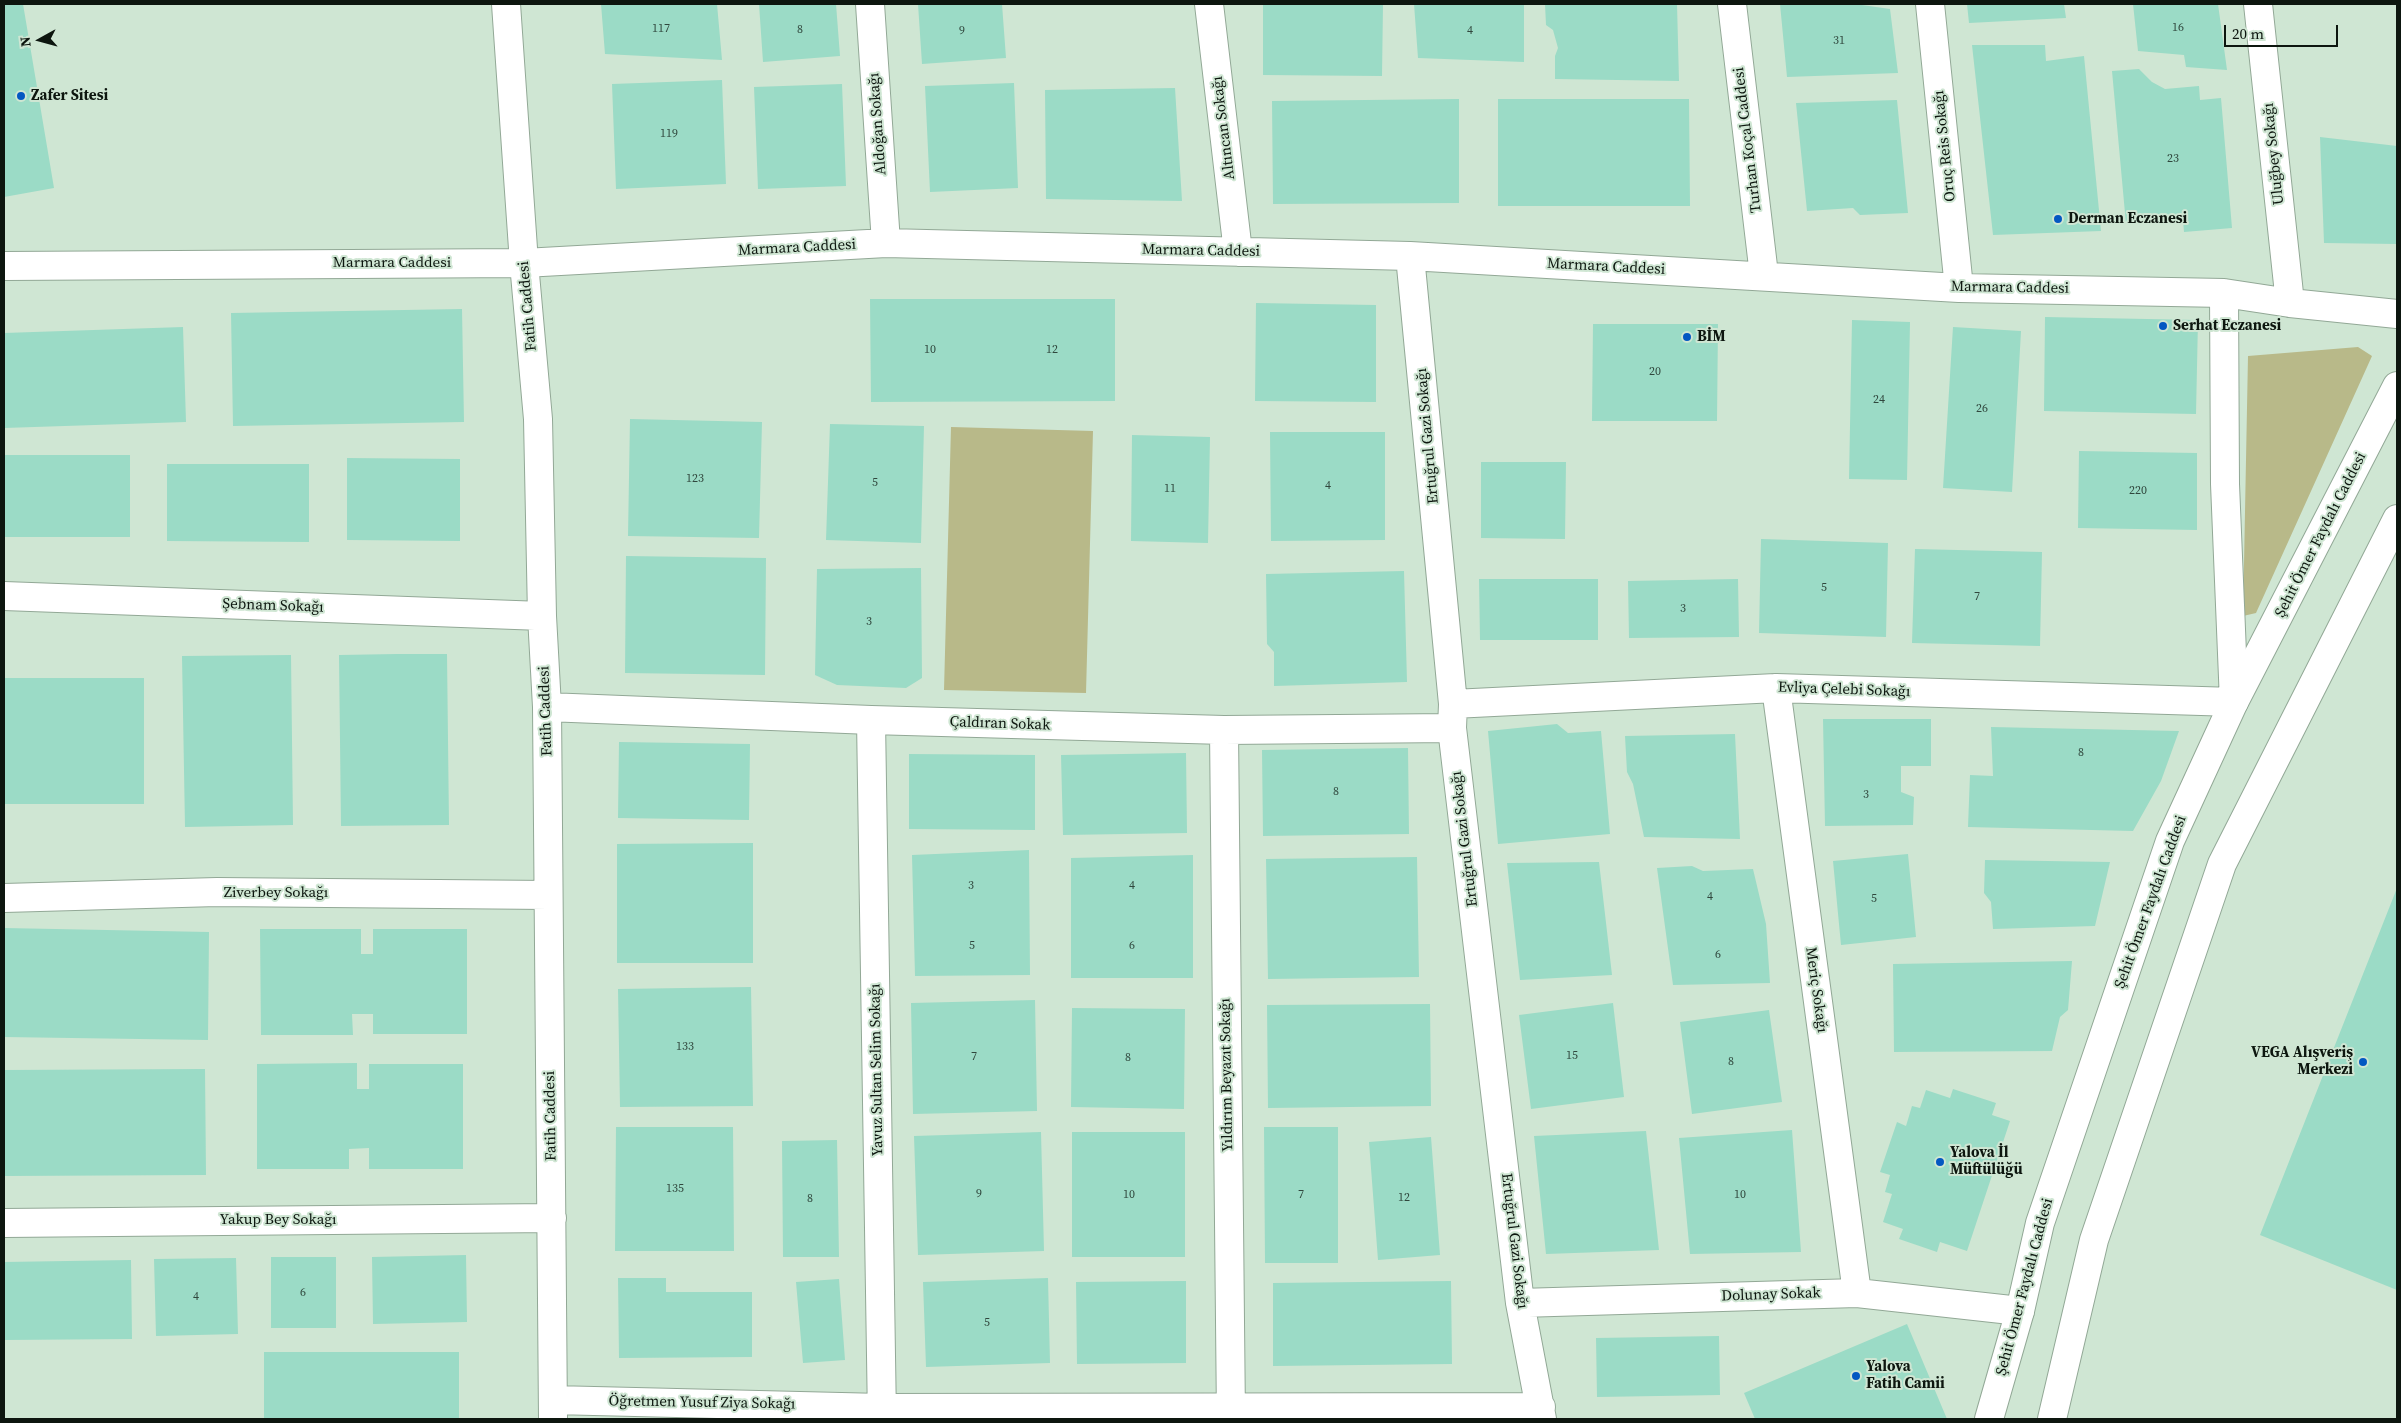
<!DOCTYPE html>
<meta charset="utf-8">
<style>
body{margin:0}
#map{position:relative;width:2401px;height:1423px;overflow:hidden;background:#cfe6d3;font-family:"Source Serif 4",serif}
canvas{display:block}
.frame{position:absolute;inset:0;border:5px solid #0d160f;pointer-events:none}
.north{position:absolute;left:15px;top:15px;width:50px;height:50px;-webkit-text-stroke:4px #cfe6d3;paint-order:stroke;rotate:263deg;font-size:14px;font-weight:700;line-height:20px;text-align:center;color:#0d160f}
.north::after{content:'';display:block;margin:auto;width:18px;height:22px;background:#0d160f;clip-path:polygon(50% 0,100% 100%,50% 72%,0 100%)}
.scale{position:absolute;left:2224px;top:25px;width:114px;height:22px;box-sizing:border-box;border:2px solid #0d160f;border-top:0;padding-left:6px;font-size:15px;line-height:18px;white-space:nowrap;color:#0d160f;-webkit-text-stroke:4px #cfe6d3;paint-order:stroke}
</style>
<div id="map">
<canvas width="2401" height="1423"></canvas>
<div class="frame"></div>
<div class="north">N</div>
<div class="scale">20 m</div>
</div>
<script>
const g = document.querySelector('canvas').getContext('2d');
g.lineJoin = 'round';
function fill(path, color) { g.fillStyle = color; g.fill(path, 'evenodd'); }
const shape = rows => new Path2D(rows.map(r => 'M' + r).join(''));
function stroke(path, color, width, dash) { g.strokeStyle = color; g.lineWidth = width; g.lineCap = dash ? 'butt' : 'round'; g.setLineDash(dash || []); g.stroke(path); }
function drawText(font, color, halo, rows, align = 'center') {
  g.font = font + ' "Source Serif 4",serif'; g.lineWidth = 4; g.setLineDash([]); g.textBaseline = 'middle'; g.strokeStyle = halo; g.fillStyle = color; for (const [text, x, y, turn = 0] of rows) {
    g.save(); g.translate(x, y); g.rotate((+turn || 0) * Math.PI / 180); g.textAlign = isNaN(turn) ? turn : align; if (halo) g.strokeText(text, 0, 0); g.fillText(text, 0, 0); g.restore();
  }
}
fill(shape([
 [2358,347,2372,356,2256,613,2243,616,2248,356],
 [951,427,1093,431,1086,693,944,690]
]), '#b8b989');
fill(shape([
 [4,4,23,4,54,188,4,197],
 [601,4,717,4,722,60,605,54],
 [759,4,836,4,840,56,763,62],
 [918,4,1002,4,1006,58,922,64],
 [1263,4,1383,4,1382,76,1263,75],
 [1414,4,1524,4,1524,62,1418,58],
 [1545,4,1677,4,1679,81,1555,79,1555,56,1558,48,1553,30,1546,25],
 [1780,4,1855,4,1890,9,1898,73,1787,77],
 [1967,4,2064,4,2066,18,1969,23],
 [2133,4,2218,4,2227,70,2186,67,2184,55,2138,51],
 [1972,45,2045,45,2046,61,2084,56,2101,231,1993,235],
 [2139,69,2152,82,2165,89,2199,86,2200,100,2221,98,2232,228,2184,232,2183,219,2126,224,2112,71],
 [722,80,726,184,616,189,612,84],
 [1014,83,1018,188,930,192,925,86],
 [842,84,846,186,758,189,754,87],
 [1175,88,1182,201,1046,199,1045,90],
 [1459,99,1459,203,1273,204,1272,101],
 [1498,99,1689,99,1690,206,1498,206],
 [1897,100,1908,213,1860,215,1853,208,1807,211,1796,103],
 [2320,137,2397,146,2397,244,2324,243],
 [870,299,1115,299,1115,401,871,402],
 [1256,303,1376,305,1376,402,1255,401],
 [462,309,464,422,233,426,231,313],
 [2045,317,2198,320,2196,414,2044,411],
 [1852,320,1910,322,1907,480,1849,479],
 [1593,324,1718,324,1717,421,1592,421],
 [183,327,186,422,4,428,4,333],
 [1953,327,2021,331,2012,492,1943,488],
 [630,419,762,422,759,538,628,536],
 [830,424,924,426,921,543,826,540],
 [1270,432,1385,432,1385,540,1271,541],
 [1132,435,1210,437,1208,543,1131,541],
 [2079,451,2197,453,2197,530,2078,528],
 [4,455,130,455,130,537,4,537],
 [347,458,460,459,460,541,347,540],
 [1481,462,1566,462,1565,539,1481,538],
 [167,464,309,464,309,542,167,541],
 [1761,539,1888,543,1886,637,1759,633],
 [1915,549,2042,552,2040,646,1912,643],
 [626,556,766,558,765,675,625,673],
 [921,568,922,678,906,688,837,685,815,675,817,569],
 [1404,571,1407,682,1274,686,1274,652,1267,644,1266,574],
 [1479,579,1598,579,1598,640,1480,640],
 [1738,579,1739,637,1629,638,1628,581],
 [397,654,447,654,449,825,341,826,339,655],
 [291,655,293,825,185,827,182,656],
 [4,678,144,678,144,804,4,804],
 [1823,719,1931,719,1931,766,1901,766,1901,792,1914,797,1913,825,1825,826],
 [1557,724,1568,733,1601,731,1610,834,1498,844,1488,731],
 [1991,727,2179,731,2161,781,2133,831,1968,827,1970,775,1993,776],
 [1735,734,1740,839,1644,837,1633,784,1627,772,1625,736],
 [619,742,750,744,749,820,618,818],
 [1408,748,1409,834,1263,836,1262,750],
 [1186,753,1187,833,1063,835,1061,755],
 [909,754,1035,755,1035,830,909,829],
 [753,843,753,963,617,963,617,844],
 [1029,850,1030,975,915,976,912,855],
 [1908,854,1916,937,1841,945,1833,861],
 [1193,855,1193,978,1071,978,1071,858],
 [1417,857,1419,977,1268,979,1266,859],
 [1985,860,2110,862,2095,926,1993,929,1991,902,1984,893],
 [1599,862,1612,975,1520,980,1507,863],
 [1692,866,1703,871,1753,869,1766,924,1770,983,1673,985,1657,868],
 [2397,888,2397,1290,2260,1235],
 [4,928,209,932,208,1040,4,1037],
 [260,929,361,929,361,954,373,954,373,929,467,929,467,1034,373,1034,373,1014,352,1014,353,1035,261,1035],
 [2072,961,2068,1010,2060,1017,2052,1051,1894,1052,1893,964],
 [751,987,753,1106,620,1107,618,989],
 [1035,1000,1037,1111,913,1114,911,1003],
 [1613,1003,1624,1097,1531,1109,1519,1015],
 [1430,1004,1431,1106,1268,1108,1267,1005],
 [1072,1008,1185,1009,1184,1109,1071,1107],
 [1769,1010,1782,1102,1692,1114,1680,1022],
 [357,1063,357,1089,369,1089,369,1064,463,1064,463,1169,369,1169,369,1148,349,1149,349,1169,257,1169,257,1064],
 [205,1069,206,1175,4,1176,4,1070],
 [1953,1089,1996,1103,1992,1115,2010,1121,1967,1251,1940,1242,1937,1252,1899,1239,1903,1229,1883,1222,1892,1194,1885,1192,1890,1175,1880,1172,1897,1122,1906,1126,1912,1106,1920,1108,1926,1090,1950,1098],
 [616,1127,733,1127,734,1251,615,1251],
 [1264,1127,1338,1127,1338,1263,1265,1263],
 [1792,1130,1801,1252,1690,1254,1679,1138],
 [1646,1131,1659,1250,1546,1254,1534,1136],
 [1041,1132,1044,1251,918,1255,914,1136],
 [1072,1132,1185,1132,1185,1257,1072,1257],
 [1431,1137,1440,1255,1378,1260,1369,1142],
 [837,1140,839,1257,783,1257,782,1141],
 [466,1255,467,1322,373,1324,372,1257],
 [271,1257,336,1257,336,1328,271,1328],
 [236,1258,238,1334,156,1336,154,1259],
 [131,1260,132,1339,4,1340,4,1262],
 [618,1278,666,1278,666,1292,752,1292,752,1357,619,1358],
 [1048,1278,1050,1363,926,1367,923,1282],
 [839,1279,845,1360,803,1363,796,1282],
 [1186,1281,1186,1363,1077,1364,1076,1282],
 [1451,1281,1452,1364,1273,1366,1273,1283],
 [1907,1324,1947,1419,1755,1419,1744,1393],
 [1719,1336,1720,1395,1597,1397,1596,1338],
 [264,1352,459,1352,459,1419,264,1419]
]), '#9bdbc6');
const minor = shape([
 [506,4,524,263,538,419,542,616,547,707,553,1419],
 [870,4,886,243],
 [1209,4,1238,252],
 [1732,4,1764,275],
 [1930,4,1959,288],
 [2258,4,2290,303],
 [1410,256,1453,704,1452,728,1520,1303,1542,1419],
 [4,266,524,263,886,243,1410,256,1959,288,2224,293,2290,303,2397,314],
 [4,596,542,616],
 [1776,688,1857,1293],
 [1453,704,1776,688,2234,702,2225,484,2224,293],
 [547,707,871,720,1224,730,1452,728],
 [871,720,882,1419],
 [1224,730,1231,1419],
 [4,898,217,892,548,895],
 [4,1223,552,1218],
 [1520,1303,1857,1293,2020,1311],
 [553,1400,882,1408,1541,1407]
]);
const primary = shape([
 [1989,1419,2020,1311,2040,1223,2170,841,2234,702,2397,386],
 [2052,1419,2094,1240,2222,864,2397,519]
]);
stroke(minor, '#92a896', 30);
stroke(primary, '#92a896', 30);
stroke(minor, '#fff', 28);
stroke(primary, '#fff', 28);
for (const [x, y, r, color] of [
 [21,96,5,"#0358c2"],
 [2058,219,5,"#0358c2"],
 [2163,326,5,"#0358c2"],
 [1687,337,5,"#0358c2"],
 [2363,1062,5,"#0358c2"],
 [1940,1162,5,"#0358c2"],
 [1856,1376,5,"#0358c2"]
]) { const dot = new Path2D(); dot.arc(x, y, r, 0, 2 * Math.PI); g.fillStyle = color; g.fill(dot); stroke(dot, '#cfe6d3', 2); }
drawText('12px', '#30473d', null, [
 ["16",2178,28],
 ["117",661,29],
 ["8",800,30],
 ["9",962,31],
 ["4",1470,31],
 ["31",1839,41],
 ["119",669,134],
 ["23",2173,159],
 ["10",930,350],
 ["12",1052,350],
 ["20",1655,372],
 ["24",1879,400],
 ["26",1982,409],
 ["123",695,479],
 ["5",875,483],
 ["4",1328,486],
 ["11",1170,489],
 ["220",2138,491],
 ["5",1824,588],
 ["7",1977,597],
 ["3",1683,609],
 ["3",869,622],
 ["8",2081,753],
 ["8",1336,792],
 ["3",1866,795],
 ["3",971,886],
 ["4",1132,886],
 ["4",1710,897],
 ["5",1874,899],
 ["5",972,946],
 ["6",1132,946],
 ["6",1718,955],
 ["133",685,1047],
 ["15",1572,1056],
 ["7",974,1057],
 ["8",1128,1058],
 ["8",1731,1062],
 ["135",675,1189],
 ["9",979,1194],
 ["10",1129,1195],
 ["7",1301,1195],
 ["10",1740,1195],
 ["12",1404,1198],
 ["8",810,1199],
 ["6",303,1293],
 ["4",196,1297],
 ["5",987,1323]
]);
drawText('bold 15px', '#0d160f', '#cfe6d3', [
 ["Zafer Sitesi",31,96],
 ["Derman Eczanesi",2068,219],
 ["Serhat Eczanesi",2173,326],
 ["BİM",1697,337],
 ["VEGA Alışveriş",2353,1053,"right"],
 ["Merkezi",2353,1070,"right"],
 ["Yalova İl",1950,1153],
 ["Müftülüğü",1950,1170],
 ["Yalova",1866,1367],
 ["Fatih Camii",1866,1384]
], 'left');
drawText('15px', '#0d160f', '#cfe6d3', [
 ["Aldoğan Sokağı",878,124,-94],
 ["Altıncan Sokağı",1224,128,-97],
 ["Turhan Koçal Caddesi",1748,140,-97],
 ["Oruç Reis Sokağı",1945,146,-96],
 ["Uluğbey Sokağı",2274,154,-96],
 ["Marmara Caddesi",797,248,-3],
 ["Marmara Caddesi",1201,251,1],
 ["Marmara Caddesi",392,263],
 ["Marmara Caddesi",1606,267,3],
 ["Marmara Caddesi",2010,288,1],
 ["Fatih Caddesi",528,306,-95],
 ["Ertuğrul Gazi Sokağı",1428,436,-95],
 ["Şehit Ömer Faydalı Caddesi",2321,535,-63],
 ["Şebnam Sokağı",273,606,2],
 ["Evliya Çelebi Sokağı",1844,690,2],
 ["Fatih Caddesi",546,711,-92],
 ["Çaldıran Sokak",1000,724,2],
 ["Ertuğrul Gazi Sokağı",1465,839,-97],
 ["Ziverbey Sokağı",276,893],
 ["Şehit Ömer Faydalı Caddesi",2151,902,-70],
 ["Meriç Sokağı",1816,990,82],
 ["Yavuz Sultan Selim Sokağı",877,1070,-91],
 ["Yıldırım Beyazıt Sokağı",1227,1075,-91],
 ["Fatih Caddesi",551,1116,-91],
 ["Yakup Bey Sokağı",278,1220],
 ["Ertuğrul Gazi Sokağı",1514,1241,83],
 ["Şehit Ömer Faydalı Caddesi",2025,1287,-75],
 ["Dolunay Sokak",1771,1295,-2],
 ["Öğretmen Yusuf Ziya Sokağı",702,1403,1]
]);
</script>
